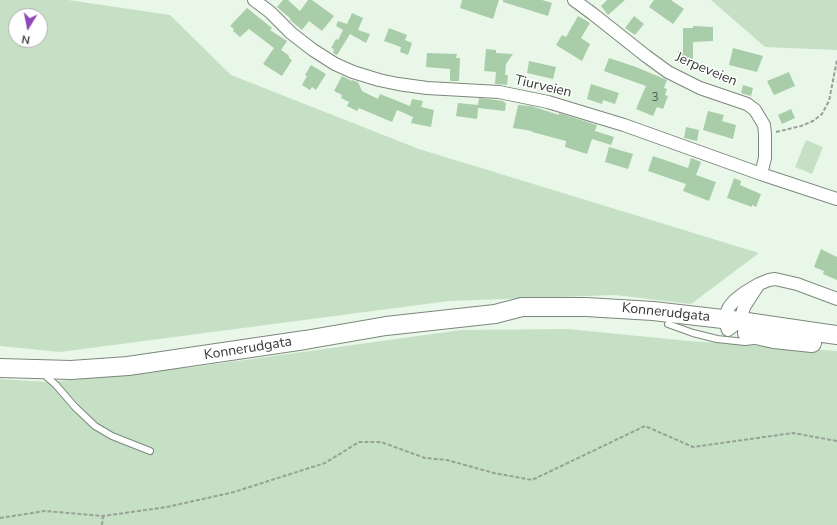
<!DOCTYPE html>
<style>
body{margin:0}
#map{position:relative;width:837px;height:525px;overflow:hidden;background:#e9f7e9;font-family:"Nunito Sans",sans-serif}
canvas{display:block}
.north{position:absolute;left:8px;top:8px;width:40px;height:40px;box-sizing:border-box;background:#fff;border:1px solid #afb1af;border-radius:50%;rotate:190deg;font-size:11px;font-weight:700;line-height:16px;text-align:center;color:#363b36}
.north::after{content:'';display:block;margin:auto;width:14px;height:18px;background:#8f47ba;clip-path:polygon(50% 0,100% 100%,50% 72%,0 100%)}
</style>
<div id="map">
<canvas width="837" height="525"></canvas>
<div class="north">N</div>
</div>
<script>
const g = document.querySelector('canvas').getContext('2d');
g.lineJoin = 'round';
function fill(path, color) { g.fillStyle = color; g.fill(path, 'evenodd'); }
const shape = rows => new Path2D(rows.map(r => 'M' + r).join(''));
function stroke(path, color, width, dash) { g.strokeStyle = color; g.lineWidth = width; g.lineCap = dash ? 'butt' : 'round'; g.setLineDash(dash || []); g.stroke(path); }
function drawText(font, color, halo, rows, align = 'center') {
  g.font = font + ' "Nunito Sans",sans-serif'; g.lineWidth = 3; g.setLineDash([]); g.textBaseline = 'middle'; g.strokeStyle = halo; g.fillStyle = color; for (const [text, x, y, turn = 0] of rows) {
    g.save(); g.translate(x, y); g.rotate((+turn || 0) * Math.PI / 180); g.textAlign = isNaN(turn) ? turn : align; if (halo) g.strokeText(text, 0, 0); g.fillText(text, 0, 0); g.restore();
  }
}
fill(shape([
 [0,0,68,0,170,15,231,75,419,149,759,253,691,304,615,295,449,301,60,352,0,346],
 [16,16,40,16,40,40,16,40],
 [711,0,837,0,837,50,765,47],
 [806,140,823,147,812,174,795,167],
 [568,329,689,341,837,351,837,525,0,525,0,379,49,382,194,367,461,330]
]), '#c6e0c6');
fill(shape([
 [283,0,288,0,300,11,308,0,312,0,334,16,322,31,309,21,302,30,290,20,291,19,277,7],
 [462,0,499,0,493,19,460,8],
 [503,0,542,0,552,3,548,16,503,2],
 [607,0,625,0,608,15,601,6],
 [654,0,671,0,684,9,673,24,649,7],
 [247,8,272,28,270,30,287,41,281,50,287,54,289,56,289,58,292,60,282,76,263,64,274,48,249,29,240,37,233,31,234,29,230,26],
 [352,13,363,18,358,30,370,34,366,43,350,34,337,55,333,53,334,49,331,48,336,39,338,40,343,30,336,26,338,21,347,24],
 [578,16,590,23,581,38,590,44,582,61,556,45,562,35,566,37],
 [634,16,644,24,635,35,625,28],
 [693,26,713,27,713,41,693,42,693,63,678,63,678,51,683,51,683,28,693,28],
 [389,28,407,35,405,40,412,43,408,55,400,52,401,47,384,41],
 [733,48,763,56,757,72,729,65],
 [486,49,496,50,496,53,513,54,506,64,505,75,508,75,507,85,495,84,496,72,484,71],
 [427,53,457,54,456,58,460,58,459,81,450,81,450,69,426,67],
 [609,58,636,67,667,80,664,88,667,89,665,95,668,96,663,109,657,107,653,116,636,109,646,86,604,71],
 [529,61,556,67,553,79,527,73],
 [311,65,326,74,316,90,312,87,310,90,302,85,307,76,305,75],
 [789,72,795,86,774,95,767,81],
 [342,76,352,81,352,80,358,82,362,91,378,99,380,94,410,106,412,99,423,101,421,107,434,110,431,127,411,123,413,117,397,110,392,122,359,108,357,111,347,106,349,102,341,98,342,95,334,91],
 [591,84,619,93,615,104,603,100,602,104,587,99],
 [743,85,753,88,751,96,741,93],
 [479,98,504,101,503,102,506,103,505,111,478,108,477,119,456,116,458,103,478,105],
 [518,105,531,106,559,115,559,113,597,125,595,131,614,137,611,145,592,139,587,154,565,147,566,141,532,132,532,131,513,128],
 [791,109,795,118,782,124,778,115],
 [708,111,724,115,722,121,736,125,733,139,703,130],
 [686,127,699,130,697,141,684,138],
 [609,147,633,154,628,169,605,162],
 [653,156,688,168,691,158,701,162,696,175,716,182,709,201,683,191,686,184,648,171],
 [734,178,741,181,740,185,761,194,756,207,752,205,752,207,727,198],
 [821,249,837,257,837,280,823,274,824,271,814,267]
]), '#a8cda8');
const service = shape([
 [668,324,693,333,717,339,745,342,754,341],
 [46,371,47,377,56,385,75,407,95,426,112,436,150,451]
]);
const minor = shape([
 [254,0,270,12,291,33,313,50,335,64,353,72,379,80,398,84,427,88,499,92,548,102,624,125,761,174,837,199],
 [574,0,593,14,646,56,668,72,700,88,747,104,755,110,764,125,765,134,765,158,761,174],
 [759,284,744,307,740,321,728,330,724,319,729,307,735,300,744,293,759,284,769,280,775,279,797,284,837,299]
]);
const secondary = shape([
 [747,333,774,339,812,343],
 [0,368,71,370,128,366,305,340,386,326,495,314,522,307,586,307,653,311,740,321,837,335]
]);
stroke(service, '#7b887b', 8);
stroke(minor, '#7b887b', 14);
stroke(secondary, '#7b887b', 20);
stroke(shape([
 [776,132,801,126,813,121,822,114,829,101,837,60],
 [0,518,45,511,103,516,167,507,234,492,325,463,359,442,381,442,425,458,447,460,494,473,532,480,645,426,693,447,793,433,837,441],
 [102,525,103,516]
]), '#97a197', 2, [4, 2]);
stroke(service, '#fff', 6);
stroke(minor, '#fff', 12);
stroke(secondary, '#fff', 18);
drawText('12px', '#526052', null, [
 ["3",655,98]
]);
drawText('14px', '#363b36', '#fff', [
 ["Jerpeveien",706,70,23],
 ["Tiurveien",543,87,13],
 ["Konnerudgata",666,313,6],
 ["Konnerudgata",248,349,-9]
]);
</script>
